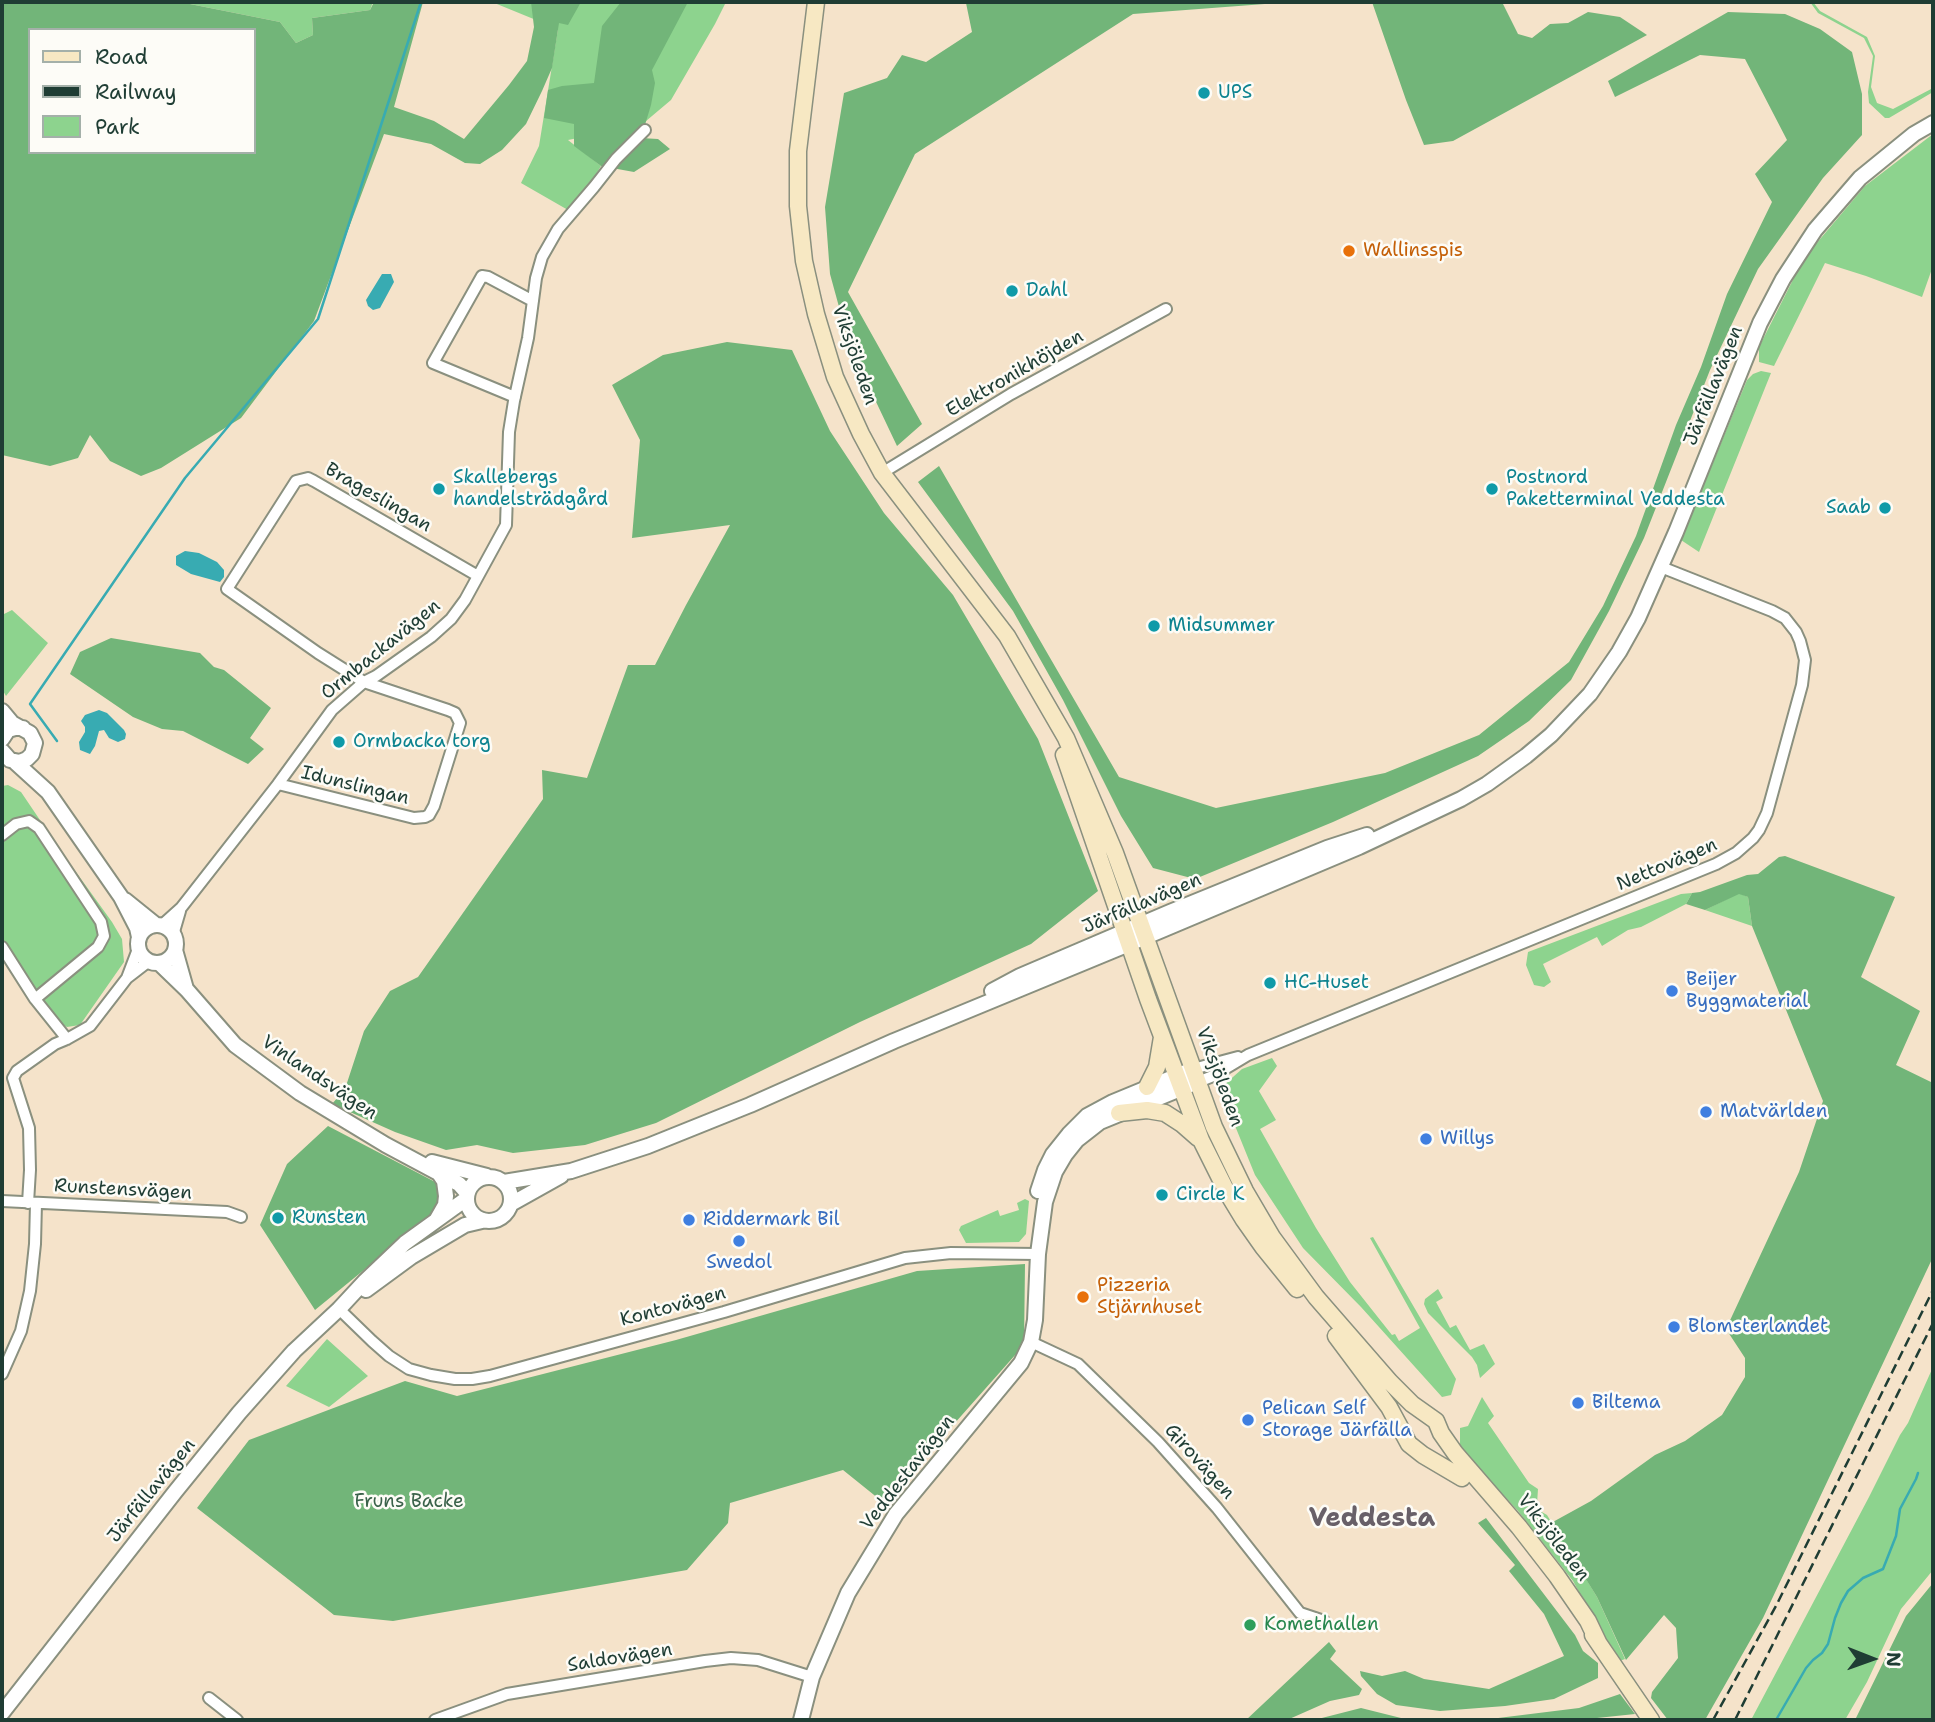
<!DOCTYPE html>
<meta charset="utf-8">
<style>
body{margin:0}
#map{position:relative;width:1935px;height:1722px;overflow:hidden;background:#f5e3ca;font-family:"Shantell Sans",sans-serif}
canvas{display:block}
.frame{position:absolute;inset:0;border:4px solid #1f3d34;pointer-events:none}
.legend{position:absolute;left:28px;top:28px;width:228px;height:126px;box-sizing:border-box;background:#fdfcf7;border:2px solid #a4b0a9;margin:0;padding:9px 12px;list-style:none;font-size:21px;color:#1f3d34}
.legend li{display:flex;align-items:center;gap:14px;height:35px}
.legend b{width:35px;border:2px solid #a4b0a9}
.north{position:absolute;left:1837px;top:1624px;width:70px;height:70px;-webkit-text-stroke:5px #fdfcf7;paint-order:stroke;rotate:91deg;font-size:19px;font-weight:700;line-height:28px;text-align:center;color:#1f3d34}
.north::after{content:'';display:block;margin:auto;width:24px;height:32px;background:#1f3d34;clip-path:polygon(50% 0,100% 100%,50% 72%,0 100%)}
</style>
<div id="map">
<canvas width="1935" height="1722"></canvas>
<div class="frame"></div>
<ul class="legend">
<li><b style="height:9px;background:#f7e8c3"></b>Road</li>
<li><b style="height:9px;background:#1f3d34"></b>Railway</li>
<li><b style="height:19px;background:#8dd38e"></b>Park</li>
</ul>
<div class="north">N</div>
</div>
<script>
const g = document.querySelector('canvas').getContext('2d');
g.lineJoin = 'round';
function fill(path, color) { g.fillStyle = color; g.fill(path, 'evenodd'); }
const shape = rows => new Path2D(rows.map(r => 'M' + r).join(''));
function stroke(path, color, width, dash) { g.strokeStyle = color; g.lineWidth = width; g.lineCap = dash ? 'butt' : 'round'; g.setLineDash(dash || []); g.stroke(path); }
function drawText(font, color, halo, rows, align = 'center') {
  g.font = font + ' "Shantell Sans",sans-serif'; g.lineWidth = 5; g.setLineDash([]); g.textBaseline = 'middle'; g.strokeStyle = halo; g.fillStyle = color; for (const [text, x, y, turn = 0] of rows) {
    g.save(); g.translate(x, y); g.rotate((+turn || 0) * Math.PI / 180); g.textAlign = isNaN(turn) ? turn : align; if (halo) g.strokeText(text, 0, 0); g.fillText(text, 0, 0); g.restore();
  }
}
fill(shape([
 [180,2,373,2,370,10,312,18,313,35,296,43,280,22],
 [492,2,726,2,715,24,671,100,614,148,588,136,568,140,601,166,587,189,568,210,521,183,539,146,558,29],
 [1810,2,1813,2,1820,11,1867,37,1875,56,1871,87,1877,103,1893,109,1933,88,1933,92,1889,118,1885,118,1869,103,1868,92,1873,56,1864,38,1818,13],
 [1933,134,1933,266,1922,297,1866,276,1825,263,1774,366,1759,362,1759,347,1804,258,1865,186],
 [1761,371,1771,373,1699,552,1681,540,1747,380,1753,374],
 [12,610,48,643,6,696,2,689,2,615],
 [8,785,21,792,63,854,112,922,122,939,124,962,80,1025,67,1027,60,1023,2,947,2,786],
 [1692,893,1686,904,1641,927,1628,930,1602,946,1597,937,1543,964,1551,982,1544,987,1534,985,1526,965,1528,952,1681,894],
 [1739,893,1748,897,1752,926,1705,910],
 [1272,1058,1277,1066,1259,1091,1276,1120,1260,1129,1316,1228,1350,1282,1392,1335,1395,1334,1399,1341,1420,1328,1370,1238,1373,1237,1456,1379,1451,1395,1442,1397,1361,1307,1303,1248,1255,1175,1227,1106,1224,1085,1242,1069],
 [1025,1199,1029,1201,1026,1234,1019,1242,966,1243,959,1230,961,1226,998,1210,1000,1216,1019,1210,1017,1203],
 [1438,1289,1443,1298,1436,1302,1450,1328,1456,1325,1470,1350,1484,1344,1495,1364,1480,1378,1477,1365,1472,1357,1428,1313,1424,1304,1425,1299],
 [327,1339,368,1376,329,1407,286,1386],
 [1933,1367,1933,1570,1901,1609,1867,1682,1845,1720,1751,1720,1869,1497,1900,1435,1908,1423],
 [1482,1397,1494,1416,1488,1423,1529,1483,1538,1489,1537,1504,1540,1511,1547,1515,1597,1597,1625,1659,1617,1662,1573,1581,1518,1511,1464,1453,1460,1447,1460,1428,1468,1426]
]), '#8dd38e');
fill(shape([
 [2,2,180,2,280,22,296,43,313,35,312,18,370,10,374,2,423,2,394,107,434,121,464,139,509,85,527,61,534,27,531,2,581,2,568,25,559,23,552,68,542,91,526,124,502,150,480,164,465,163,431,144,384,134,314,321,241,418,161,468,141,476,110,461,90,435,78,458,50,466,2,455],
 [30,30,254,30,254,152,30,152],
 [621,2,688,2,652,70,655,83,651,105,641,138,658,139,670,149,634,172,601,166,574,146,574,124,544,118,548,90,562,86,594,83,602,26],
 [968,2,1291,2,1133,14,915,154,848,292,922,424,897,446,850,347,830,274,825,207,844,93,887,78,902,55,926,62,972,32,966,3],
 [1372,2,1502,2,1518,34,1532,38,1550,24,1568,23,1588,12,1620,17,1647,35,1453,141,1424,145,1406,100],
 [1728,12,1785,14,1820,29,1852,52,1862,94,1862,135,1823,178,1758,269,1710,370,1644,538,1609,611,1571,680,1529,721,1478,756,1333,822,1195,879,1153,868,1121,816,1063,700,1013,611,918,482,939,466,1119,777,1216,808,1385,773,1479,735,1569,662,1603,606,1636,536,1676,425,1701,367,1727,294,1772,202,1755,174,1787,140,1745,59,1700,55,1615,97,1608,81],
 [727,342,792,350,830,431,884,513,953,595,1038,739,1098,891,1031,944,860,1022,656,1123,585,1145,513,1153,477,1145,446,1150,395,1132,332,1104,345,1089,364,1031,390,991,418,977,543,799,542,770,587,778,628,665,655,665,686,605,730,525,632,538,640,440,612,385,663,355],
 [111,638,200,653,214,667,224,670,271,708,250,738,264,749,248,764,183,731,162,729,133,717,70,674,80,652],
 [1785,856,1895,897,1861,977,1920,1011,1896,1065,1933,1083,1933,1257,1763,1618,1705,1720,1668,1720,1651,1698,1652,1692,1678,1658,1676,1628,1664,1615,1626,1660,1597,1597,1551,1523,1591,1501,1655,1455,1685,1441,1722,1415,1745,1377,1745,1358,1726,1329,1799,1172,1823,1101,1752,926,1748,897,1739,894,1705,910,1686,904,1692,893,1700,892,1747,875,1758,874,1779,857],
 [328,1126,439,1184,441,1195,436,1211,315,1310,260,1225,287,1164],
 [1025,1264,1024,1345,884,1503,843,1470,730,1503,728,1523,687,1570,393,1621,334,1615,197,1508,249,1440,405,1381,457,1396,676,1340,917,1271],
 [1486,1518,1575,1635,1583,1651,1598,1663,1598,1678,1554,1699,1505,1706,1440,1711,1396,1705,1377,1694,1361,1676,1360,1671,1382,1676,1405,1671,1424,1679,1489,1689,1564,1656,1544,1614,1509,1571,1515,1565,1478,1523],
 [1933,1583,1933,1720,1855,1720,1906,1616],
 [1329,1642,1336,1651,1330,1659,1362,1689,1359,1695,1330,1701,1287,1720,1246,1720],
 [1620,1694,1635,1714,1578,1720,1482,1720,1579,1708],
 [1361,1708,1409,1720,1314,1720]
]), '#72b579');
fill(shape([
 [382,274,391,274,394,282,380,308,373,310,368,306,366,300],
 [185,551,199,553,217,562,224,570,224,577,220,582,191,574,176,565,176,556],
 [99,710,107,713,124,730,126,734,125,739,118,742,109,738,104,730,99,731,95,746,90,754,80,750,79,742,85,732,85,727,81,721,85,715]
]), '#38abb2');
stroke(shape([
 [57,741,30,704,185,478,318,319,421,2],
 [1776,1720,1806,1668,1813,1660,1822,1653,1828,1644,1835,1618,1841,1603,1848,1591,1863,1578,1883,1569,1896,1536,1900,1509,1916,1479,1918,1473]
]), '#38abb2', 2.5);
const minor = shape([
 [515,397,433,363,482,276,488,277,533,301],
 [882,473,1011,394,1166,309],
 [278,784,414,818,425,817,429,815,434,806,460,723,455,713,448,710,364,682,318,653,227,589,296,481,308,478,314,481,478,576],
 [2,835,16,824,29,821,39,828,101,922,104,936,98,947,35,999],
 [161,926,181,908,278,784,332,710,364,682,376,676,431,637,451,619,465,600,506,525,509,432,514,401,528,338,536,278,542,257,558,229,594,187,616,159,645,130],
 [173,935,180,911],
 [2,947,35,999,67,1039],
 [127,978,138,949],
 [1193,1069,1238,1057],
 [1198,1082,1213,1076,1248,1055,1716,864,1736,853,1753,838,1759,830,1767,813,1802,685,1805,660,1800,641,1796,632,1785,618,1772,611,1661,567],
 [2,1201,227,1212,241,1217],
 [28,1203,30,1170,29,1128,13,1078,17,1071,55,1044,67,1039,90,1026,127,978,149,961],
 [339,1309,372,1341,389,1356,409,1369,431,1375,455,1379,472,1379,490,1376,724,1312,905,1258,951,1253,1038,1254],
 [1031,1342,1078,1364,1158,1442,1217,1508,1300,1613,1324,1621],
 [2,1374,21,1331,30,1291,35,1244,36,1203],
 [209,1698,237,1720],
 [435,1720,507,1694,705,1661,731,1658,758,1660,812,1677]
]);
const tertiary = shape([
 [2,711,12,723,30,733,35,743,32,754,27,759,20,762,10,760,2,751],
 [2,739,8,730,15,728,23,728],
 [15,762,48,792,121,897,137,928,139,937],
 [125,900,156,925],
 '138 944a19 19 0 1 1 38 0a19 19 0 1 1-38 0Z',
 [175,950,186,989],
 [159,963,187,990,235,1045,300,1093,386,1145,459,1184,467,1193],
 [992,991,1020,976,1170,912,1327,848,1367,835],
 [432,1162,487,1176],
 '467 1199a22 22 0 1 1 44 0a22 22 0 1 1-44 0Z',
 [504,1182,571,1171,648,1146,750,1105,894,1041,1129,944,1359,847,1461,799,1487,784,1526,756,1551,735,1590,694,1619,652,1638,618,1676,532,1760,323,1783,279,1815,230,1860,178,1914,134,1933,123],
 [1038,1191,1045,1170,1053,1154,1069,1134,1087,1116,1113,1102,1193,1069],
 [511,1204,561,1176],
 [437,1219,445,1205,446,1196,444,1181,438,1172],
 [366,1290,411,1257,465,1225,482,1221],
 [2,1713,175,1492,239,1413,294,1351,339,1309,365,1281,405,1243,466,1199],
 [801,1720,812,1677,848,1593,896,1514,1021,1363,1031,1342,1035,1320,1038,1254,1045,1202,1055,1172,1065,1155,1077,1140,1100,1122,1190,1085]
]);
const secondary = shape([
 [816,2,798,151,798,206,804,261,816,314,835,377,861,434,882,473,1007,636,1066,738,1115,853,1214,1127,1245,1191,1272,1237,1316,1297,1390,1382,1412,1404,1436,1421,1441,1433,1455,1453,1519,1527,1557,1576,1588,1621,1598,1642],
 [1064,755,1148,999,1201,1140,1227,1192,1244,1220,1263,1247,1297,1289],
 [1147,1087,1157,1067,1162,1037],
 [1119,1113,1147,1110,1165,1113,1182,1124,1198,1138],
 [1336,1336,1389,1407,1409,1444,1423,1455,1462,1478],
 [1593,1635,1651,1720]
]);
stroke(minor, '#8a907f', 14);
stroke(tertiary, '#8a907f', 18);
stroke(secondary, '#8a907f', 19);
stroke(minor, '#fff', 10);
stroke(tertiary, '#fff', 14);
stroke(secondary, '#f7e8c3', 16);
stroke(shape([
 [1713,1720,1776,1606,1933,1290],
 [1735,1720,1933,1323]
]), '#1f3d34', 2.5, [10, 5]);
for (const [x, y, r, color] of [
 [1204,93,7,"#0f9aa8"],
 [1349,251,7,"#e8710a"],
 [1012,291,7,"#0f9aa8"],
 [439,489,7,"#0f9aa8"],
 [1492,489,7,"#0f9aa8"],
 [1885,508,7,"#0f9aa8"],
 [1154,626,7,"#0f9aa8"],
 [339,742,7,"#0f9aa8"],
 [1270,983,7,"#0f9aa8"],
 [1672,991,7,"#3f7fe0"],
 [1706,1112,7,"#3f7fe0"],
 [1426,1139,7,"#3f7fe0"],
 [1162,1195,7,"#0f9aa8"],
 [278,1218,7,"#0f9aa8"],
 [689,1220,7,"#3f7fe0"],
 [739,1241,7,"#3f7fe0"],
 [1083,1297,7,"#e8710a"],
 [1674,1327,7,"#3f7fe0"],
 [1578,1403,7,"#3f7fe0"],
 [1248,1420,7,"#3f7fe0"],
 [1250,1625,7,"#2e9e5b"]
]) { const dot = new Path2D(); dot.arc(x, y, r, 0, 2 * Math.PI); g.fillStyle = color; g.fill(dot); stroke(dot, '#fdfcf7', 2.5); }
drawText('19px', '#0d838f', '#fdfcf7', [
 ["UPS",1218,93],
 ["Dahl",1026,291],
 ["Skallebergs",453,478],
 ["handelsträdgård",453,500],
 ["Postnord",1506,478],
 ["Paketterminal Veddesta",1506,500],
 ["Saab",1871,508,"right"],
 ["Midsummer",1168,626],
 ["Ormbacka torg",353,742],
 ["HC-Huset",1284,983],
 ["Circle K",1176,1195],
 ["Runsten",292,1218]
], 'left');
drawText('19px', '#c56008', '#fdfcf7', [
 ["Wallinsspis",1363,251],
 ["Pizzeria",1097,1286],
 ["Stjärnhuset",1097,1308]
], 'left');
drawText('19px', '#1f3d34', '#fdfcf7', [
 ["Viksjöleden",854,355,71],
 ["Elektronikhöjden",1015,374,-30],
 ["Järfällavägen",1714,386,-68],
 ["Brageslingan",378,498,30],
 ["Ormbackavägen",381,650,-39],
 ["Idunslingan",355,786,14],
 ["Nettovägen",1667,865,-23],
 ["Järfällavägen",1142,904,-23],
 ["Viksjöleden",1219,1077,70],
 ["Vinlandsvägen",319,1078,34],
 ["Runstensvägen",123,1190,3],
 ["Kontovägen",673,1307,-15],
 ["Girovägen",1199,1462,48],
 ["Veddestavägen",908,1473,-52],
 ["Järfällavägen",152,1491,-51],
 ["Viksjöleden",1553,1538,52],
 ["Saldovägen",620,1658,-9]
]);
drawText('19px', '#366cbe', '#fdfcf7', [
 ["Beijer",1686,980],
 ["Byggmaterial",1686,1002],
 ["Matvärlden",1720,1112],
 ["Willys",1440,1139],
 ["Riddermark Bil",703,1220],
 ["Swedol",739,1263,"center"],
 ["Blomsterlandet",1688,1327],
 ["Biltema",1592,1403],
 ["Pelican Self",1262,1409],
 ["Storage Järfälla",1262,1431]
], 'left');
drawText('19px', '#3a624a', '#fdfcf7', [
 ["Fruns Backe",409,1502]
]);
drawText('19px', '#27864d', '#fdfcf7', [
 ["Komethallen",1264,1625]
], 'left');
drawText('bold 26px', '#686068', '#fdfcf7', [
 ["Veddesta",1372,1519]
]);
</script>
